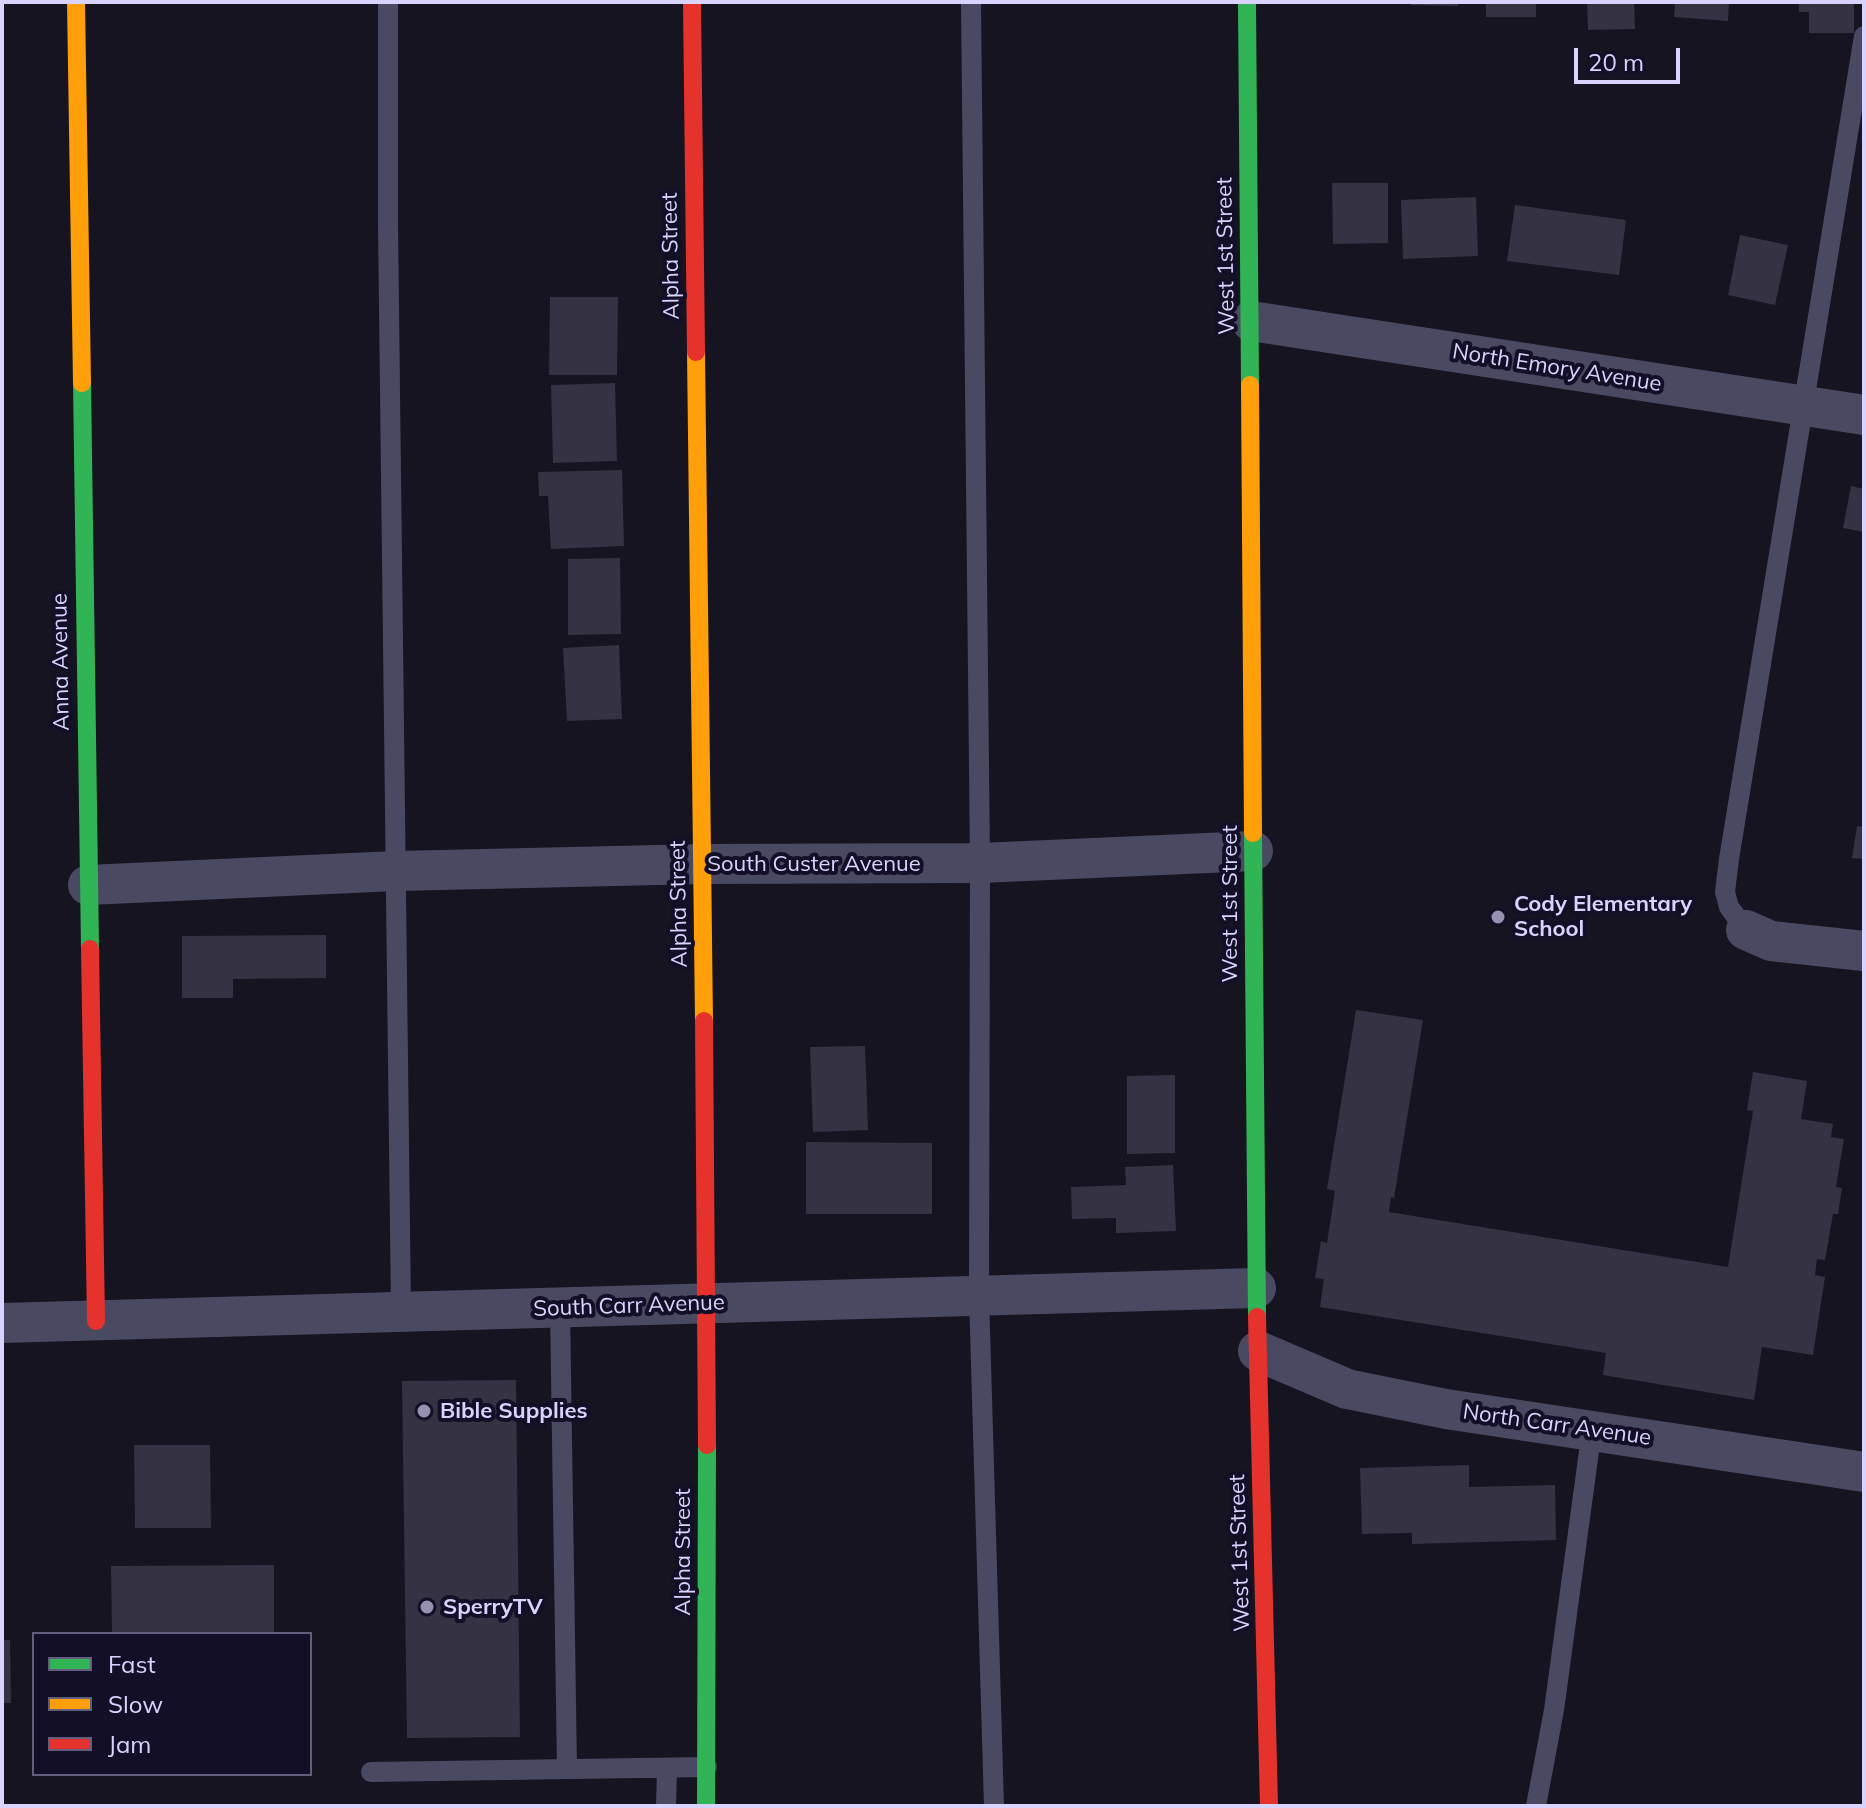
<!DOCTYPE html>
<style>
body{margin:0}
#map{position:relative;width:1866px;height:1808px;overflow:hidden;background:#161421;font-family:Mulish,sans-serif}
canvas{display:block}
.frame{position:absolute;inset:0;border:4px solid #d9d4ff;pointer-events:none}
.legend{position:absolute;left:32px;top:1632px;width:280px;height:144px;box-sizing:border-box;background:#130f26;border:2px solid #625e7d;margin:0;padding:10px 14px;list-style:none;font-size:24px;color:#d9d4ff}
.legend li{display:flex;align-items:center;gap:16px;height:40px}
.legend b{width:40px;border:2px solid #625e7d}
.scale{position:absolute;left:1574px;top:48px;width:106px;height:36px;box-sizing:border-box;border:4px solid #d9d4ff;border-top:0;padding-left:10px;font-size:24px;line-height:28px;white-space:nowrap;color:#d9d4ff;-webkit-text-stroke:6px #130f26;paint-order:stroke}
</style>
<div id="map">
<canvas width="1866" height="1808"></canvas>
<div class="frame"></div>
<ul class="legend">
<li><b style="height:10px;background:#30b455"></b>Fast</li>
<li><b style="height:10px;background:#ff9f0a"></b>Slow</li>
<li><b style="height:10px;background:#e5322d"></b>Jam</li>
</ul>
<div class="scale">20 m</div>
</div>
<script>
const g = document.querySelector('canvas').getContext('2d');
g.lineJoin = 'round';
function fill(path, color) { g.fillStyle = color; g.fill(path, 'evenodd'); }
const shape = rows => new Path2D(rows.map(r => 'M' + r).join(''));
function stroke(path, color, width, dash) { g.strokeStyle = color; g.lineWidth = width; g.lineCap = dash ? 'butt' : 'round'; g.setLineDash(dash || []); g.stroke(path); }
function drawText(font, color, halo, rows, align = 'center') {
  g.font = font + ' Mulish,sans-serif'; g.lineWidth = 8; g.setLineDash([]); g.textBaseline = 'middle'; g.strokeStyle = halo; g.fillStyle = color; for (const [text, x, y, turn = 0] of rows) {
    g.save(); g.translate(x, y); g.rotate((+turn || 0) * Math.PI / 180); g.textAlign = isNaN(turn) ? turn : align; if (halo) g.strokeText(text, 0, 0); g.fillText(text, 0, 0); g.restore();
  }
}
fill(shape([
 [1411,2,1458,2,1458,6,1411,5],
 [1486,2,1536,2,1536,17,1486,17],
 [1587,2,1634,2,1635,29,1588,30],
 [1675,2,1729,2,1728,21,1674,17],
 [1799,2,1854,2,1854,33,1809,33,1809,12,1799,12],
 [1332,183,1388,183,1388,243,1333,244],
 [1476,197,1478,256,1403,259,1401,200],
 [1515,205,1626,220,1619,275,1507,261],
 [1740,235,1788,245,1775,305,1728,295],
 [550,297,618,297,617,375,549,375],
 [615,383,617,461,553,463,551,385],
 [622,470,624,546,551,549,548,496,539,496,538,472],
 [1851,486,1864,489,1864,532,1843,528],
 [620,558,621,634,568,635,568,559],
 [619,645,622,719,567,721,563,648],
 [1857,826,1864,827,1864,859,1852,858],
 [326,935,326,978,233,979,233,998,182,998,182,936],
 [1356,1010,1423,1020,1394,1198,1391,1197,1389,1212,1728,1267,1753,1111,1747,1110,1753,1072,1807,1081,1801,1119,1833,1124,1831,1137,1844,1139,1836,1187,1842,1188,1838,1214,1833,1214,1825,1260,1817,1259,1815,1275,1825,1277,1813,1355,1762,1347,1754,1400,1603,1375,1606,1353,1320,1307,1324,1279,1315,1278,1321,1241,1327,1243,1335,1191,1327,1189],
 [865,1046,868,1130,813,1132,810,1047],
 [1175,1075,1175,1153,1127,1154,1127,1076],
 [806,1142,932,1143,932,1214,806,1214],
 [1173,1165,1176,1231,1116,1233,1116,1218,1072,1219,1071,1187,1126,1185,1125,1167],
 [516,1380,520,1737,407,1738,402,1381],
 [134,1445,210,1445,211,1528,135,1528],
 [1469,1465,1469,1487,1555,1485,1556,1540,1412,1544,1412,1533,1362,1534,1360,1468],
 [274,1565,274,1634,112,1634,111,1566],
 [2,1640,10,1640,11,1703,2,1703]
]), '#343243');
stroke(shape([
 [388,2,388,224,401,1312],
 [971,2,980,863,979,1296,994,1806],
 [1746,930,1729,907,1725,892,1729,859,1864,36],
 [560,1308,567,1769],
 [371,1772,707,1767],
 [666,1806,667,1768],
 [1536,1806,1554,1710,1592,1429]
]), '#4a4962', 20);
stroke(shape([
 [1251,321,1864,415],
 [88,885,396,871,702,864,980,863,1253,851],
 [1746,930,1771,941,1864,951],
 [2,1323,1256,1288],
 [1258,1351,1347,1389,1446,1409,1864,1472]
]), '#4a4962', 40);
stroke(shape([
 [1247,2,1250,385],
 [82,383,90,949],
 [1253,833,1257,1317],
 [706,1806,707,1445]
]), '#30b455', 18);
stroke(shape([
 [76,2,82,383],
 [696,352,704,1021],
 [1250,385,1253,833]
]), '#ff9f0a', 18);
stroke(shape([
 [692,2,696,352],
 [90,949,96,1321],
 [704,1021,707,1445],
 [1257,1317,1269,1806]
]), '#e5322d', 18);
for (const [x, y, r, color] of [
 [1498,917,8,"#9591b1"],
 [424,1411,8,"#9591b1"],
 [427,1607,8,"#9591b1"]
]) { const dot = new Path2D(); dot.arc(x, y, r, 0, 2 * Math.PI); g.fillStyle = color; g.fill(dot); stroke(dot, '#130f26', 3); }
drawText('22px', '#d9d4ff', '#130f26', [
 ["Alpha Street",671,256,-91],
 ["West 1st Street",1226,256,-91],
 ["North Emory Avenue",1557,368,9],
 ["Anna Avenue",61,662,-91],
 ["South Custer Avenue",814,864],
 ["Alpha Street",679,904,-91],
 ["West 1st Street",1230,904,-90],
 ["South Carr Avenue",629,1306,-2],
 ["North Carr Avenue",1557,1425,8],
 ["Alpha Street",683,1552,-90],
 ["West 1st Street",1240,1553,-92]
]);
drawText('bold 22px', '#d9d4ff', '#130f26', [
 ["Cody Elementary",1514,904],
 ["School",1514,929],
 ["Bible Supplies",440,1411],
 ["SperryTV",443,1607]
], 'left');
</script>
